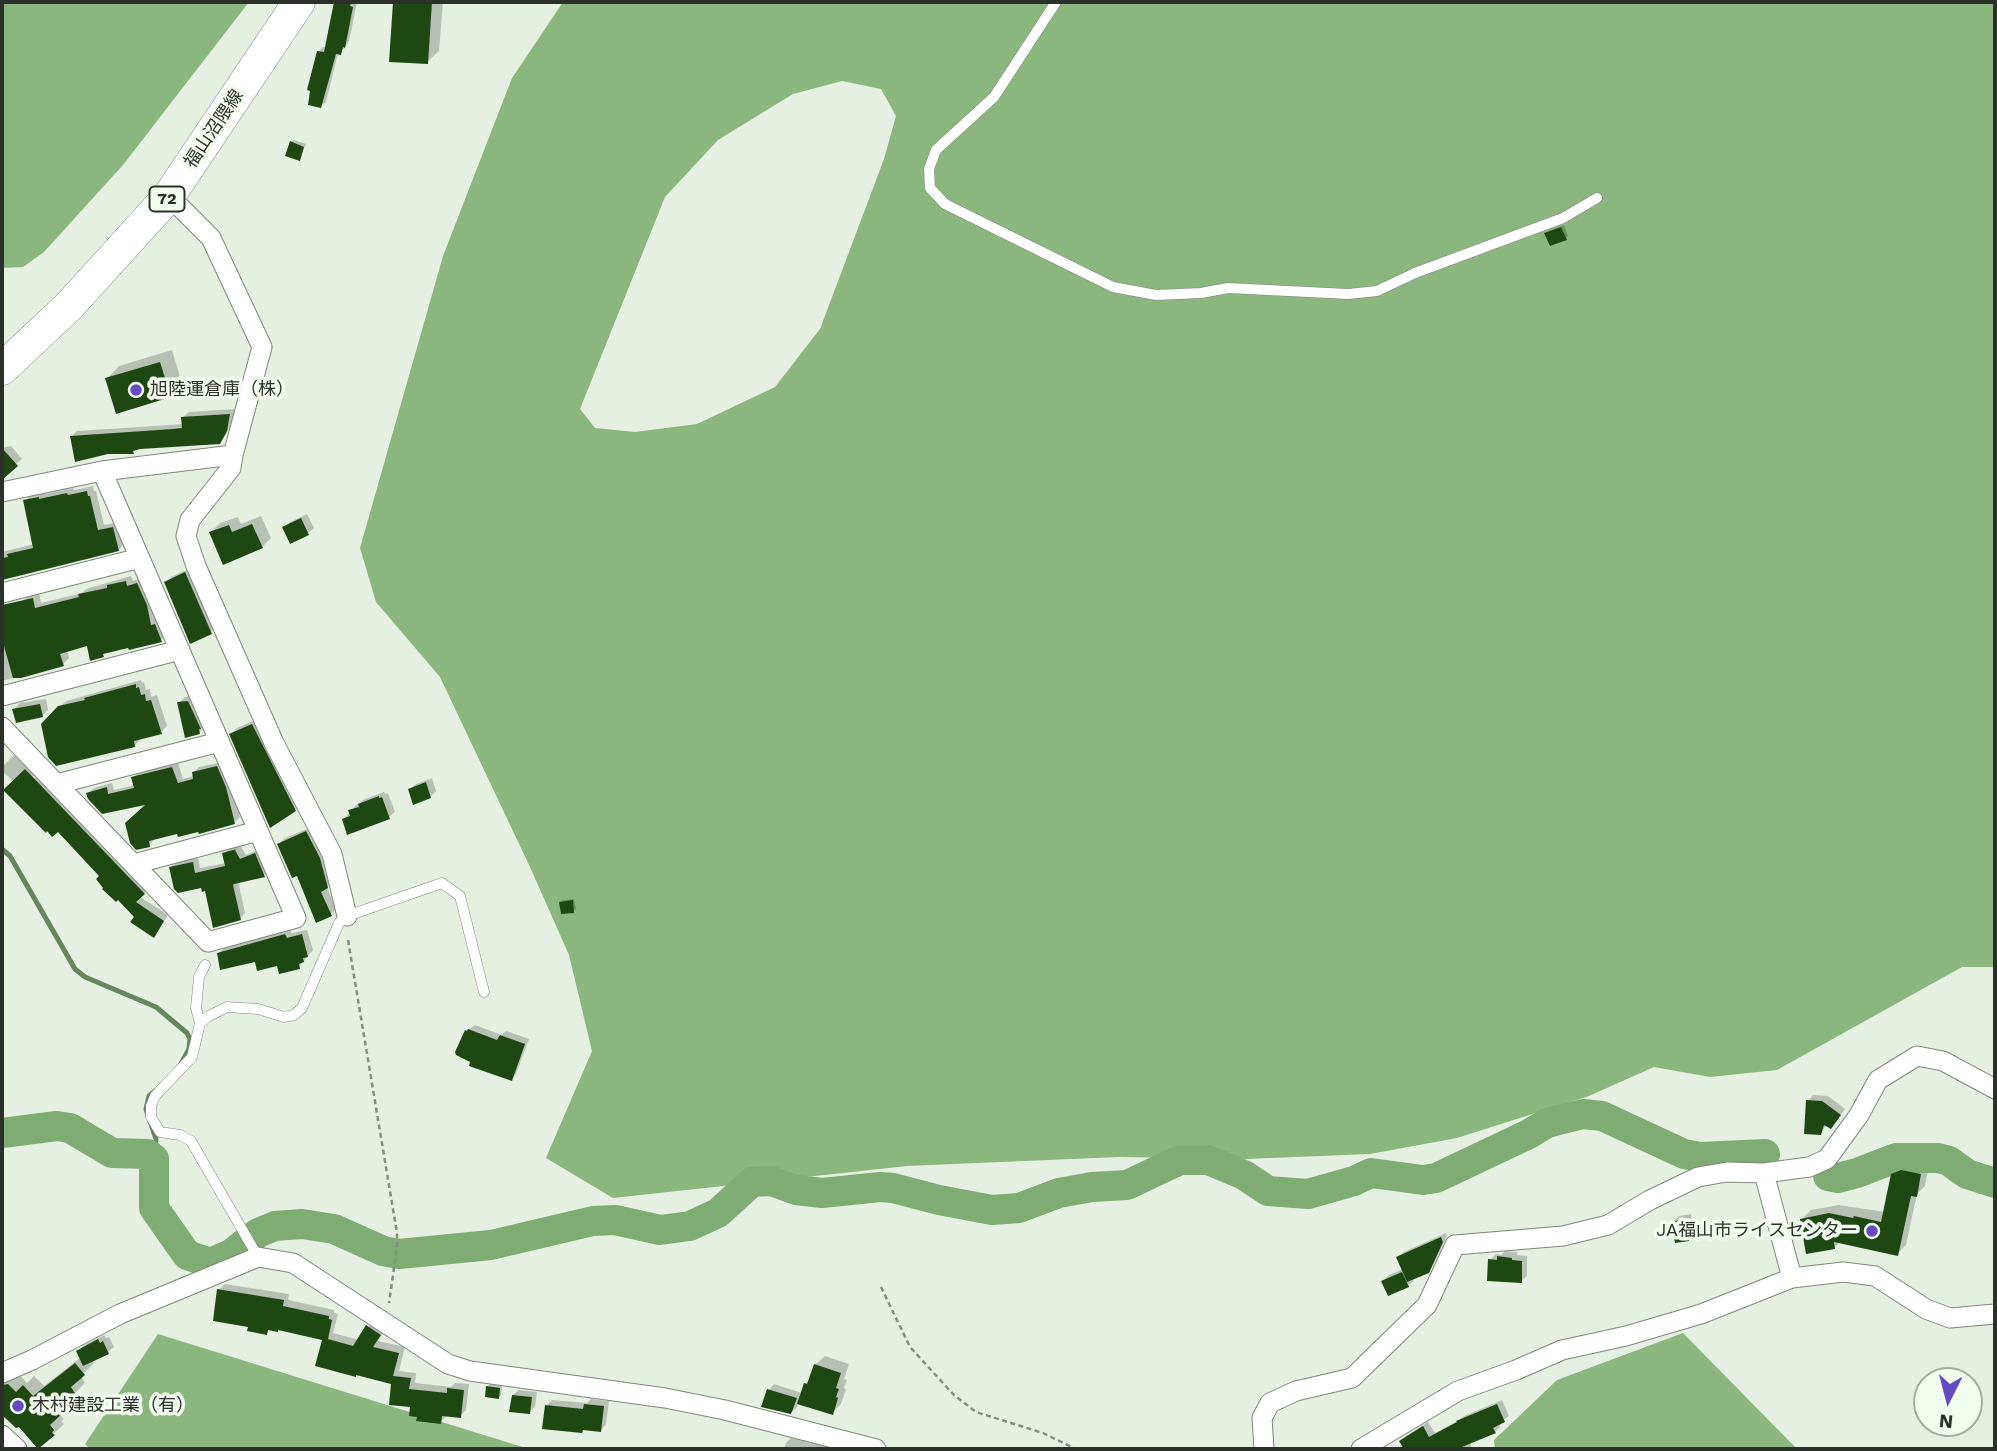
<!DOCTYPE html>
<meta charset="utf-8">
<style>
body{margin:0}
#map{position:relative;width:1997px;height:1451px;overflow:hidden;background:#e5f0e2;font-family:"Work Sans",sans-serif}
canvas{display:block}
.frame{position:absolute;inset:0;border:4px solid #2c302b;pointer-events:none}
.north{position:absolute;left:1913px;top:1367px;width:70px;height:70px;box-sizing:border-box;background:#f2fdef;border:2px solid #a3aba1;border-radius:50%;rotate:186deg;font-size:19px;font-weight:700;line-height:28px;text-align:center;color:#2c302b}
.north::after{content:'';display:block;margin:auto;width:24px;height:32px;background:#654ac2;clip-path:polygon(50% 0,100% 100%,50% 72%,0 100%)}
</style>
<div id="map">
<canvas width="1997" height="1451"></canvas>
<div class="frame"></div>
<div class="north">N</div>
</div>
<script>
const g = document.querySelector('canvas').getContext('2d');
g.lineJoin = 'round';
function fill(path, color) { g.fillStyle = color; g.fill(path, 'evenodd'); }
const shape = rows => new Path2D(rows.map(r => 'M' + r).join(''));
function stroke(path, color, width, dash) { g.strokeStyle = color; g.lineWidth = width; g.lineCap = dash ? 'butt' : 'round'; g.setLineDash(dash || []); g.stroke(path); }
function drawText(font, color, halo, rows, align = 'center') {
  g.font = font + ' "Work Sans","Noto Sans JP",sans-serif'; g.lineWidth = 7; g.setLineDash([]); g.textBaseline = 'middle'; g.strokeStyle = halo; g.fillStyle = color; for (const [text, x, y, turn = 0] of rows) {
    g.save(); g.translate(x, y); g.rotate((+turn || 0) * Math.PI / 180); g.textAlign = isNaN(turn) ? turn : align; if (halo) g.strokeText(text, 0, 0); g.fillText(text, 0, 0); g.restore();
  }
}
fill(shape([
 [2,2,249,2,123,165,44,252,23,267,2,268],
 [563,2,1995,2,1995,967,1962,967,1777,1070,1710,1077,1654,1067,1589,1096,1457,1138,1370,1154,1245,1159,1119,1157,907,1166,613,1198,546,1158,592,1051,569,955,530,867,440,677,376,602,360,548,443,256,512,78],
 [842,81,881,89,896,116,884,159,820,329,775,387,697,424,635,432,595,428,580,409,665,197,718,140,793,94],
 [1683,1333,1797,1449,1495,1449,1494,1440,1557,1380],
 [158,1334,529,1449,90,1449,85,1444]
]), '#8bb77e');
fill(shape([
 [335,2,357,2,349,41,345,48,338,53,326,102,321,106,318,52,323,47,326,47],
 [395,2,443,2,439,51,427,62,391,60],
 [294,140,306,144,299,159,291,142],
 [1564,225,1568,236,1566,238,1546,233],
 [172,350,182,384,170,396,107,379,119,366],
 [235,409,232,423,225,436,219,443,136,449,133,452,71,437,77,431,184,424,183,417,189,412],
 [11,446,22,459,2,476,2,448],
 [93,486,94,491,96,491,104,525,119,522,125,543,119,549,2,578,2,552,34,544,25,501,31,495,45,492,45,494,73,488,74,490],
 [307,514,314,528,308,533,284,528,290,522],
 [261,516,271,538,262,547,211,532,220,523,238,517,241,524],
 [191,568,217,627,211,632,191,641,166,583,171,577],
 [131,576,133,581,143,578,167,635,161,640,107,651,103,655,88,644,67,650,69,658,63,664,2,681,2,612,24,606,22,602,28,596,39,593,41,603,82,593,86,589],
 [141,680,142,683,144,682,146,690,150,689,151,697,157,695,167,726,161,732,139,737,140,740,134,746,43,724,66,701],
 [194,696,204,727,199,733,179,703,185,697],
 [46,699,48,710,42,716,14,709,20,703],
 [258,719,301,804,295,810,231,734,237,728],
 [18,751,149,888,140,897,168,915,154,936,58,829,14,798,36,776,13,781,2,771,2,767],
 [178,762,183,779,194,776,193,773,199,767,222,762,231,781,240,817,234,823,178,832,155,839,149,845,137,848,150,802,88,793,94,788,112,783,114,790,135,785,133,778,139,772],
 [432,778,436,791,431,796,414,802,410,789,416,784],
 [384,792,385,794,388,793,395,812,389,817,344,819,356,805,365,799],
 [312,827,332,881,327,887,336,909,331,914,279,844,285,838],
 [240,845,246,855,260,849,269,870,264,875,238,881,245,913,240,919,207,889,171,868,177,862,198,858,200,868,226,863,224,854,230,848],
 [574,899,576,909,573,911,561,902,563,900],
 [290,929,292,933,307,930,313,950,299,967,219,953,224,948],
 [475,1025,502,1035,506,1031,529,1039,516,1074,511,1079,466,1031],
 [1813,1095,1828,1096,1845,1109,1836,1121,1827,1125,1820,1133,1808,1101],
 [1911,1161,1929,1165,1925,1186,1917,1194,1906,1245,1897,1254,1840,1242,1835,1247,1802,1219,1811,1210,1839,1205,1885,1212,1893,1175,1902,1165],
 [1691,1214,1694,1233,1688,1239,1673,1222,1679,1216],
 [1446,1233,1447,1236,1433,1265,1428,1271,1413,1278,1414,1280,1408,1286,1383,1281,1389,1275,1403,1269,1398,1257,1404,1252],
 [1505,1251,1517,1252,1517,1255,1527,1256,1527,1276,1521,1281,1490,1260,1496,1254,1501,1255],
 [225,1284,289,1294,288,1300,334,1310,334,1313,338,1314,333,1333,359,1340,374,1320,386,1328,378,1341,405,1347,399,1371,416,1373,415,1383,451,1387,455,1383,469,1384,466,1410,460,1416,447,1416,440,1422,412,1406,393,1383,324,1338,279,1328,270,1329,266,1333,250,1325,219,1290],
 [104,1335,106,1338,109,1337,114,1347,108,1352,92,1360,94,1363,81,1376,85,1383,72,1396,74,1399,59,1414,64,1419,61,1421,64,1424,39,1447,19,1424,16,1426,2,1413,2,1380,19,1374,27,1383,34,1376,44,1386,81,1357,78,1351,84,1345],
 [825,1356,849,1364,844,1379,847,1380,844,1388,846,1389,841,1404,832,1413,798,1402,797,1407,791,1413,769,1390,774,1384,802,1393,805,1384,811,1378,815,1365],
 [490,1384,502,1386,501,1395,499,1397,488,1386],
 [519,1390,537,1392,535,1407,529,1412,513,1395],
 [591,1399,609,1401,606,1424,601,1430,585,1428,582,1431,547,1405,552,1400,587,1403],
 [1502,1400,1509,1416,1499,1423,1500,1427,1495,1432,1470,1442,1472,1449,1406,1449,1401,1441,1406,1436,1428,1422,1435,1433,1459,1420,1464,1416],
 [795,1434,836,1443,834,1449,784,1449,786,1443]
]), '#0003');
stroke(shape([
 [2,849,10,856,75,969,85,977,156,1007,187,1033,190,1039,189,1049,181,1064],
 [154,1159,156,1139,146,1109,149,1096,155,1091]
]), '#66875d', 5);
stroke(shape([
 [2,1133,57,1126,70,1128,112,1153,148,1154,154,1159,154,1208,187,1255,210,1263,231,1254,258,1233,275,1226,302,1224,334,1229,383,1251,399,1254,491,1245,593,1221,615,1220,660,1230,690,1226,718,1213,752,1182,771,1181,796,1190,822,1193,880,1187,893,1188,939,1200,992,1210,1019,1208,1059,1193,1092,1187,1127,1185,1180,1160,1208,1160,1244,1175,1268,1191,1308,1194,1354,1181,1371,1173,1423,1180,1436,1178,1529,1134,1547,1123,1583,1114,1602,1116,1684,1154,1701,1157,1765,1154],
 [1828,1176,1838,1178,1857,1173,1896,1158,1938,1158,1949,1161,1967,1174,1995,1183]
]), '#7fac73', 30);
fill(shape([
 [334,2,351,2,350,6,353,7,345,48,343,47,341,55,336,54,321,108,308,105,310,91,307,90,317,51,324,52],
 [393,2,432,2,428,64,389,62],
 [290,141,304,147,300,161,285,156],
 [1561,227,1567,240,1550,246,1544,233],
 [160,362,171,397,116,414,105,378],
 [230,414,227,431,220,444,140,449,133,451,134,454,108,454,75,462,70,436,173,429,182,428,181,417],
 [2,448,18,466,2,480],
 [87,491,88,496,90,496,98,530,113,527,119,551,2,580,2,558,8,557,7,554,33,548,23,500,39,497,39,499,67,493,68,495],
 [301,518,309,535,290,544,282,527],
 [252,524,263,548,223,565,209,532,229,525,232,532],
 [185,572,212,634,190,644,164,582],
 [126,581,127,586,137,583,147,605,151,625,155,624,162,642,137,648,129,650,128,648,103,654,104,657,90,661,87,646,60,654,64,666,21,678,13,678,2,639,2,605,33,598,35,608,79,597,78,594,107,588,107,585],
 [136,684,136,688,139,687,141,695,145,694,146,701,151,700,162,734,134,741,135,747,56,766,48,757,41,724,58,706,85,700,84,698],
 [188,701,201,729,199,729,200,734,185,738,177,702],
 [40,704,43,717,16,723,12,709],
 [252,724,296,811,270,828,229,734],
 [217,766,226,787,235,824,199,834,198,832,178,837,177,834,149,841,150,847,136,850,130,843,125,823,145,805,102,814,88,799,86,793,107,787,108,794,134,788,131,777,172,767,178,783,193,779,192,772],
 [25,769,145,894,136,902,164,921,154,938,130,922,134,917,118,900,116,902,102,889,103,888,96,879,99,876,58,832,52,837,47,831,46,833,3,790],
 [426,782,431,798,413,805,408,789],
 [379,796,379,798,382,797,390,819,347,835,342,819,350,816,348,810,359,807,358,804],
 [306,831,320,858,328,888,321,892,332,916,316,923,297,876,292,878,277,844],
 [237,849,235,850,240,859,255,853,265,877,234,884,233,885,241,920,213,928,205,891,202,892,201,888,178,893,174,889,169,867,193,862,195,873,225,866,222,853],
 [573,900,574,913,561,914,559,902],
 [285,934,287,938,302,934,308,957,303,958,304,962,299,964,300,969,279,974,277,966,257,971,255,962,220,970,217,953],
 [468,1029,497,1040,500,1035,525,1044,512,1081,469,1066,470,1062,456,1055,455,1052,465,1030,467,1031],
 [1806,1100,1822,1101,1841,1115,1831,1129,1824,1125,1821,1135,1804,1134],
 [1901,1170,1921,1174,1917,1197,1911,1196,1898,1256,1834,1242,1835,1249,1806,1254,1800,1219,1829,1213,1853,1218,1854,1216,1881,1222,1891,1174],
 [1686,1219,1689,1241,1675,1243,1671,1222],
 [1441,1237,1443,1242,1429,1273,1407,1282,1396,1257],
 [1497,1256,1512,1258,1512,1260,1522,1261,1522,1283,1487,1281,1488,1259,1497,1260],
 [1402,1272,1409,1287,1388,1296,1381,1281],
 [217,1289,284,1300,283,1306,329,1316,329,1319,332,1320,328,1339,353,1346,366,1325,381,1335,373,1347,399,1353,393,1376,411,1378,409,1389,447,1393,447,1388,464,1390,461,1418,442,1416,441,1424,416,1421,417,1417,409,1416,410,1407,389,1405,391,1384,356,1375,356,1377,315,1366,322,1340,278,1330,278,1332,268,1330,267,1335,247,1331,248,1327,213,1321],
 [98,1339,100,1343,103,1341,109,1354,83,1366,76,1351],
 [75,1363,85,1375,71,1387,76,1395,62,1408,65,1411,50,1425,54,1430,52,1433,55,1435,38,1449,19,1427,16,1428,2,1415,2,1385,8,1384,16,1392,23,1385,33,1396],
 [814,1364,841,1373,836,1388,839,1389,836,1397,838,1398,833,1415,797,1404,804,1383,807,1384],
 [486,1386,500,1388,499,1399,485,1397],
 [767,1389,797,1398,791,1414,761,1407],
 [512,1395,532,1397,530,1414,509,1412],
 [584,1404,604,1406,601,1432,583,1430,582,1433,542,1429,545,1405,583,1409],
 [1497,1404,1505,1422,1493,1428,1496,1433,1457,1449,1404,1449,1399,1441,1423,1426,1429,1437,1457,1422,1456,1421]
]), '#1e4711');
const lane = shape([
 [1056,2,994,97,936,150,929,169,930,188,945,204,1113,287,1156,295,1201,293,1228,288,1348,294,1377,291,1415,273,1563,218,1597,198],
 [200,1023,196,1008,199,977,205,965],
 [258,1257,191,1141,180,1135,160,1132,151,1117,151,1106,155,1096,192,1057,200,1023,209,1016,227,1007,258,1009,284,1017,294,1015,302,1008,339,923,347,916,442,883,460,896,484,992]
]);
const street = shape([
 [233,455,231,468,190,520,186,536,196,566,274,743,332,854,347,916],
 [102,471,233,455,262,347,211,238,169,196],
 [2,492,102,471,296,918,208,942,2,727],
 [2,593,140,558],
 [2,696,180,650],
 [57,784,219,742],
 [134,864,258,831],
 [1764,1173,1809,1167,1827,1159,1859,1115,1878,1080,1917,1056,1943,1061,1995,1089],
 [2,1373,32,1360,120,1314,258,1257,293,1263,448,1364,470,1371,665,1398,725,1410,876,1449],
 [2,1435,17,1449],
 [1264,1449,1262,1418,1270,1403,1296,1391,1352,1378,1427,1305,1455,1245,1563,1236,1608,1225,1650,1200,1698,1177,1727,1172,1764,1173,1792,1278],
 [1361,1449,1458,1391,1516,1370,1562,1350,1626,1336,1701,1314,1792,1278,1843,1272,1875,1276,1926,1309,1950,1318,1995,1314]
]);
const primary = shape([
 [2,369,69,306,169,196,299,2]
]);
stroke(lane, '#7d877a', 11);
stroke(street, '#7d877a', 21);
stroke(primary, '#7d877a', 33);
stroke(shape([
 [348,940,397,1233,397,1247,389,1303],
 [881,1287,910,1347,954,1395,976,1412,1043,1433,1076,1449]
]), '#868e84', 2.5, [5, 3.5]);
stroke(lane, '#fff', 10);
stroke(street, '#fff', 19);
stroke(primary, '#fff', 32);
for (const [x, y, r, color] of [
 [136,390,7,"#654ac2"],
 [1872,1231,7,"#654ac2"],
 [18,1406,7,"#654ac2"]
]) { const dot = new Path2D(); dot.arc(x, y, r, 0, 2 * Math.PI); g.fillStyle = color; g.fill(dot); stroke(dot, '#f2fdef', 2.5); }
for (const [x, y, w] of [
 [167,199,35]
]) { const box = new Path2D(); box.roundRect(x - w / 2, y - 12.5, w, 25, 5); g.fillStyle = '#f2fdef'; g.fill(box); stroke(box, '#2c302b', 2); }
drawText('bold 16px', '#2c302b', null, [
 ["72",167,199]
]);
drawText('18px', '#2c302b', '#f2fdef', [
 ["福山沼隈線",214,129,-56]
]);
drawText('18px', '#2c302b', '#f2fdef', [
 ["旭陸運倉庫（株）",150,390],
 ["JA福山市ライスセンター",1858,1231,"right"],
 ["木村建設工業（有）",32,1406]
], 'left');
</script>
